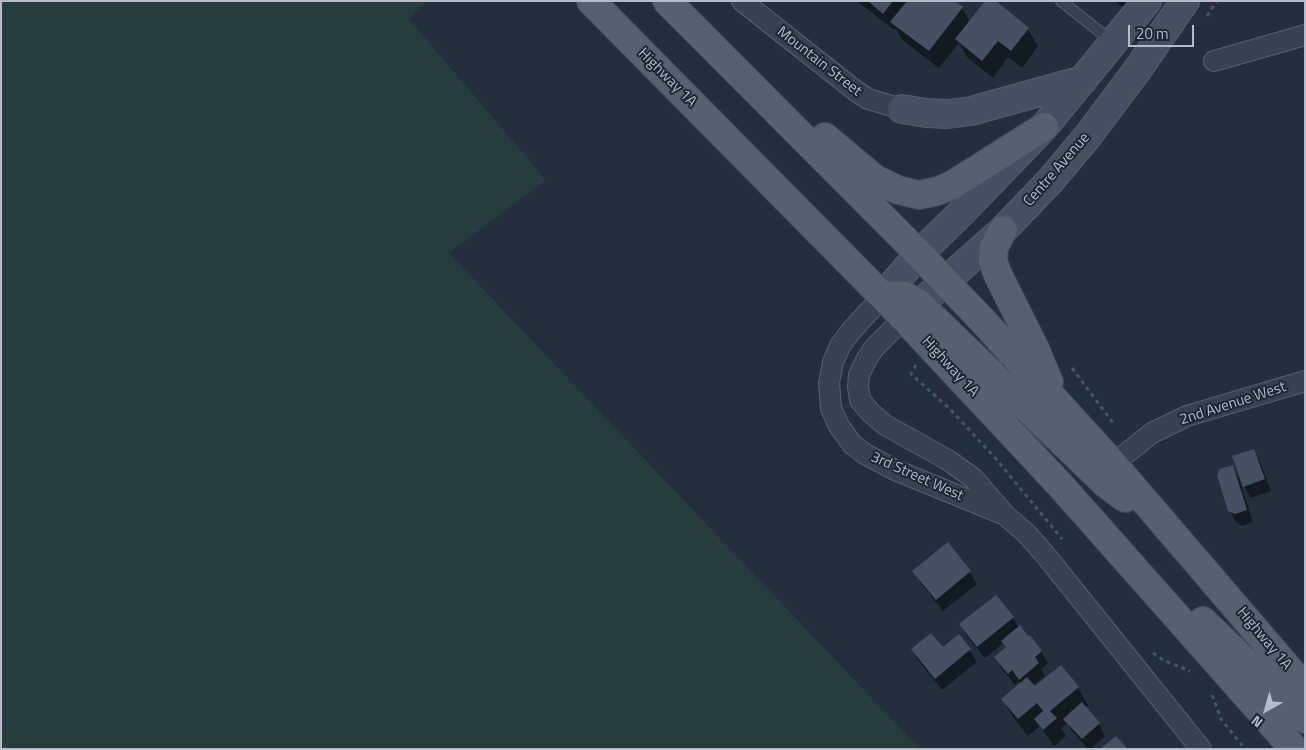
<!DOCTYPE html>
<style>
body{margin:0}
#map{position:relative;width:1306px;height:750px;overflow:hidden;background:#242f3e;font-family:"Titillium Web",sans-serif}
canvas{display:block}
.frame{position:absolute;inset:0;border:2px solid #b4bcc9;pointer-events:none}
.north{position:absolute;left:1241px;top:685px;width:50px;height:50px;-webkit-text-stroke:4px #1d2633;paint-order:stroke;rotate:218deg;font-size:14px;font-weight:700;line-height:20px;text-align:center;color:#b4bcc9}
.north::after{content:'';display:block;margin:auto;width:18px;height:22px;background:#b4bcc9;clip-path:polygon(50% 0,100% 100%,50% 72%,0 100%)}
.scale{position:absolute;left:1128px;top:25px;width:66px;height:22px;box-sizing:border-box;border:2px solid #b4bcc9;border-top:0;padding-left:6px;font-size:15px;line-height:18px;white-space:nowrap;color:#b4bcc9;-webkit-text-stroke:4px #1d2633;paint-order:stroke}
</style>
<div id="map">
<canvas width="1306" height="750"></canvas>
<div class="frame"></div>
<div class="north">N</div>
<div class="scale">20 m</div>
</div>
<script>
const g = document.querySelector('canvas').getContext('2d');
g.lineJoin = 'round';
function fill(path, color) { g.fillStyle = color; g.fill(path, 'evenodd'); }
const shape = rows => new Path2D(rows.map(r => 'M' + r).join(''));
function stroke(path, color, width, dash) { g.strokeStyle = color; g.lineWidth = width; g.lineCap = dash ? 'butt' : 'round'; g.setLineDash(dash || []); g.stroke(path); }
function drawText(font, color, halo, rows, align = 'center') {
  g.font = font + ' "Titillium Web",sans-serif'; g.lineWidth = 4; g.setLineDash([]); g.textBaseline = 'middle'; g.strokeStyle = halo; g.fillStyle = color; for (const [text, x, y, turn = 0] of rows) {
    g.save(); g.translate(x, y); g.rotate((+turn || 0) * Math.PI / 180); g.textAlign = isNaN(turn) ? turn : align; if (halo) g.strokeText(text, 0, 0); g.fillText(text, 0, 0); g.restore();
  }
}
fill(shape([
 [1,1,426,1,409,19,546,180,449,253,920,749,1,749]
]), '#263c3f');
fill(shape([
 [857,1,953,1,962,8,970,22,1028,29,1038,46,1022,68,1008,57,993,78,967,57,959,43,939,68,902,40,896,28,894,30],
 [1115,1,1131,1,1125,9],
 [1253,450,1260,462,1271,491,1251,498,1244,486],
 [1232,466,1239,478,1253,522,1242,526,1236,522,1229,510],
 [948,544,970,572,977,584,943,611,921,583,914,571],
 [1013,618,1019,628,1041,651,1048,663,1041,669,1045,676,1033,686,1034,688,1060,666,1078,688,1088,705,1085,708,1099,724,1105,736,1091,749,1088,749,1072,731,1067,723,1061,728,1066,736,1054,746,1040,726,1028,736,1013,717,1003,700,1021,684,1019,681,1015,685,1002,669,995,658,1006,648,1003,643,985,658,967,636,960,624],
 [959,635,977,662,942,690,919,661,912,649,943,648]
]), '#0007');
fill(shape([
 [868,1,893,1,883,14],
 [907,1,955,1,963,7,929,51,890,22],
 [985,1,996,1,1029,28,1011,51,998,41,982,61,955,39],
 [1254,449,1265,479,1243,487,1232,456],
 [1233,465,1247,510,1235,514,1228,511,1217,475,1220,469],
 [948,542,971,571,936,600,912,571],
 [996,595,1014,617,977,647,959,624],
 [1020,625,1028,636,1030,635,1042,651,1035,657,1039,663,1019,680,1012,670,1008,674,994,657,1006,647,1001,641],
 [931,633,943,647,959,634,971,649,935,679,911,649],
 [1061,665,1079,687,1050,711,1057,718,1043,730,1034,719,1043,711,1037,703,1018,719,1001,699,1027,677,1035,686],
 [1082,702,1100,723,1082,739,1063,719],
 [1116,736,1128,749,1100,749]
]), '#455162');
const service = shape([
 [1061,1,1113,42]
]);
const minor = shape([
 [742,1,856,91,868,99,902,109],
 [1214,61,1305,35],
 [883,296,851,331,840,346,833,362,829,383,831,408,839,426,852,444,865,454,895,470,1003,514],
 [904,318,874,348,866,360,859,375,858,387,860,400,870,412,885,425,948,460,973,478,1005,515,1027,534,1047,557,1201,749],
 [1113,464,1152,433,1187,416,1305,381]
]);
const secondary = shape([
 [902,109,926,113,948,114,971,111,1083,80],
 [883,296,919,254,960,214,1044,127,1147,1],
 [904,318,1003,230,1051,180,1087,137,1138,69,1185,1]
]);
const primary = shape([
 [591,1,904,318,1061,486,1294,749],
 [667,1,919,254,983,321,1113,464,1305,688],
 [825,137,875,179,898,190,919,195,938,191,952,185,1044,127],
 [1003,230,994,247,993,261,998,275,1035,349,1049,382],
 [883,296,905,296,919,304,1105,483,1125,498],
 [1203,621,1305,719]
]);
stroke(service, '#565f6c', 12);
stroke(minor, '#565f6c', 22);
stroke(secondary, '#565f6c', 30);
stroke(primary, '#414a57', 30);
stroke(shape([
 [1207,16,1217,1],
 [916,365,911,374,950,409,997,460,1062,539],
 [1072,368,1113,423],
 [1153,653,1165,661,1190,671],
 [1212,695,1221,719,1245,749]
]), '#44595c', 3, [4, 4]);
stroke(service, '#38414e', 10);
stroke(minor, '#38414e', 20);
stroke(secondary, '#465061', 28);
stroke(primary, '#56606e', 28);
drawText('15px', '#b4bcc9', '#1d2633', [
 ["Mountain Street",819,62,38],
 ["Highway 1A",667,78,45],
 ["Centre Avenue",1057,170,-49],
 ["Highway 1A",950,367,47],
 ["2nd Avenue West",1233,404,-18],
 ["3rd Street West",917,477,24],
 ["Highway 1A",1264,639,50]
]);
</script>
